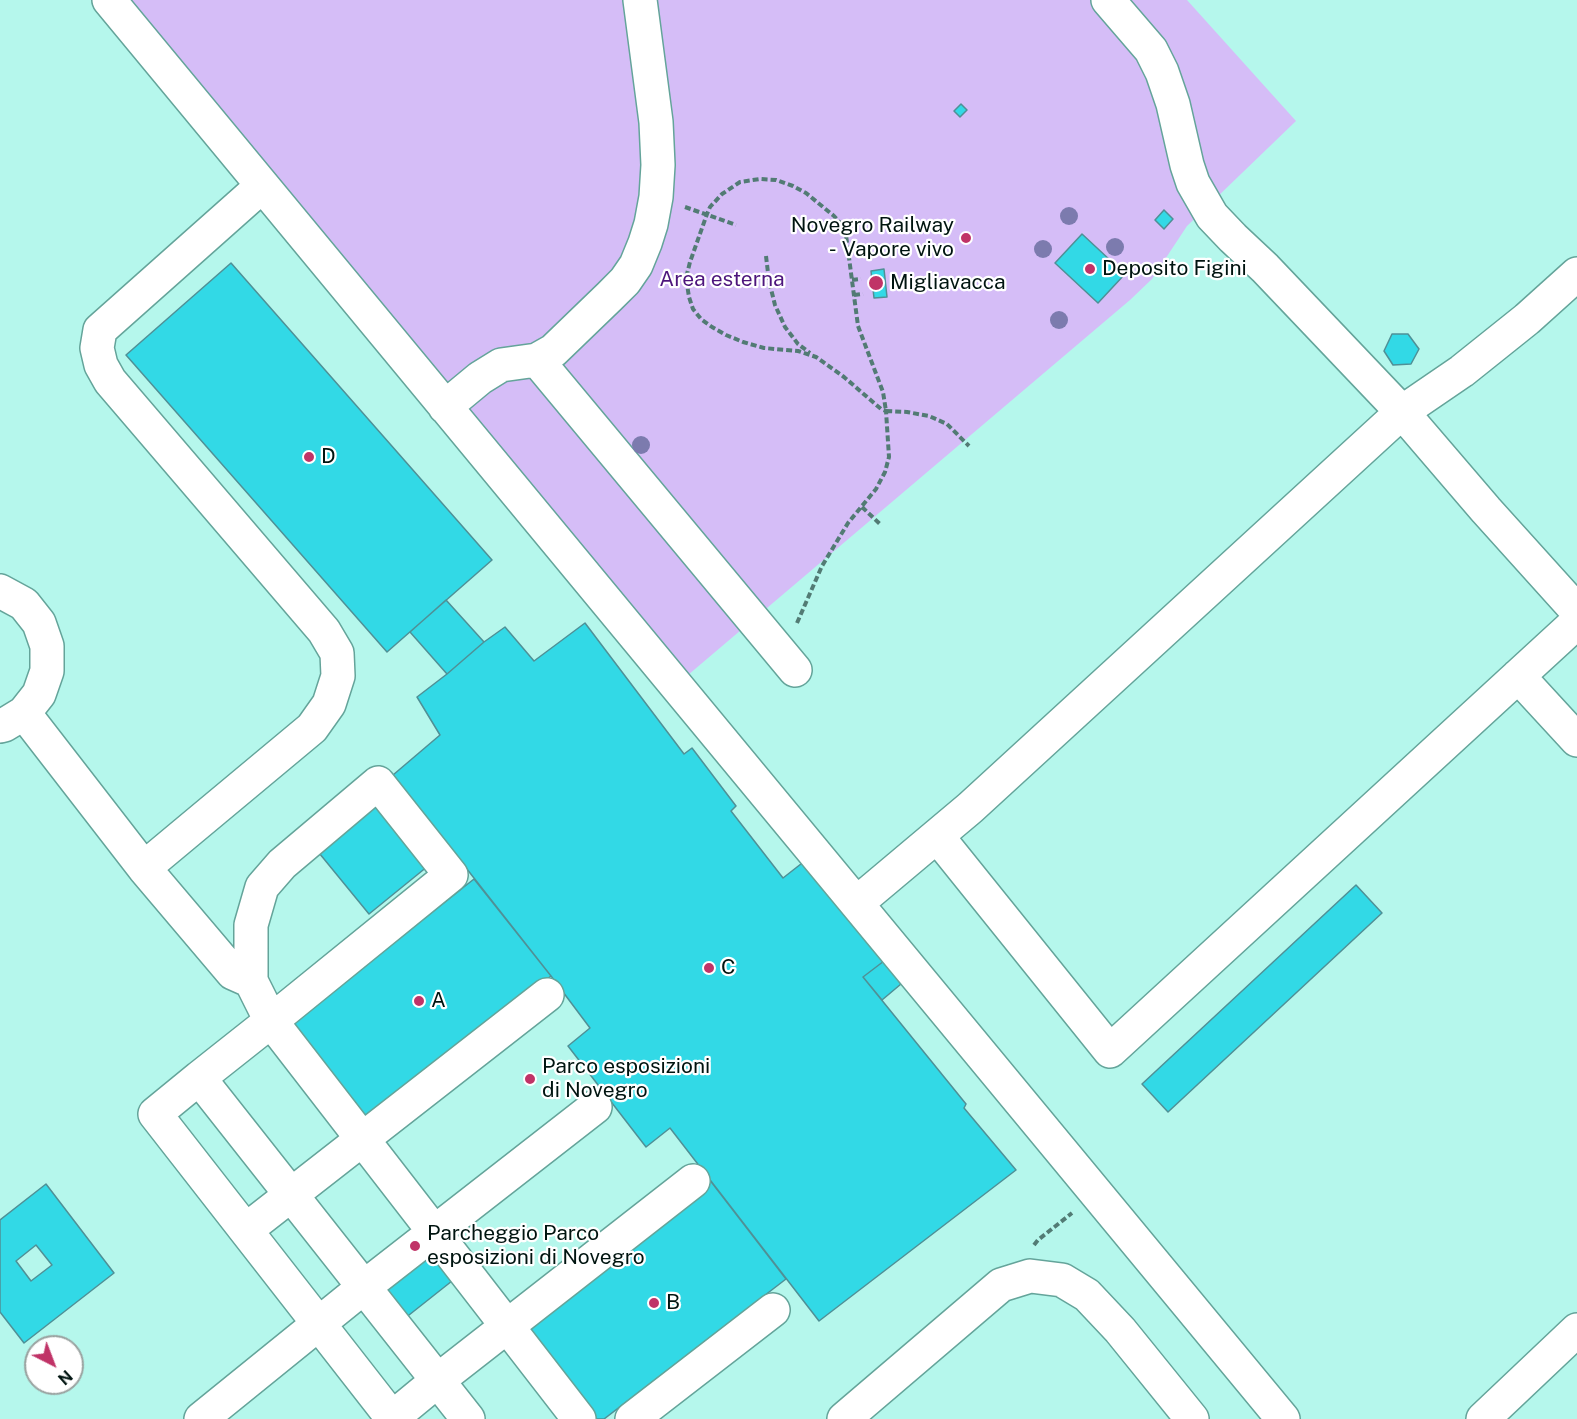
<!DOCTYPE html>
<style>
body{margin:0}
#map{position:relative;width:1577px;height:1419px;overflow:hidden;background:#b5f7ec;font-family:"Public Sans",sans-serif}
canvas{display:block}
.north{position:absolute;left:24px;top:1335px;width:60px;height:60px;box-sizing:border-box;background:#fff;border:2px solid #99a19f;border-radius:50%;rotate:138deg;font-size:16px;font-weight:700;line-height:24px;text-align:center;color:#001410}
.north::after{content:'';display:block;margin:auto;width:21px;height:27px;background:#c03367;clip-path:polygon(50% 0,100% 100%,50% 72%,0 100%)}
</style>
<div id="map">
<canvas width="1577" height="1419"></canvas>
<div class="north">N</div>
</div>
<script>
const g = document.querySelector('canvas').getContext('2d');
g.lineJoin = 'round';
function fill(path, color) { g.fillStyle = color; g.fill(path, 'evenodd'); }
const shape = rows => new Path2D(rows.map(r => 'M' + r).join(''));
function stroke(path, color, width, dash) { g.strokeStyle = color; g.lineWidth = width; g.lineCap = dash ? 'butt' : 'round'; g.setLineDash(dash || []); g.stroke(path); }
function drawText(font, color, halo, rows, align = 'center') {
  g.font = font + ' "Public Sans",sans-serif'; g.lineWidth = 4.5; g.setLineDash([]); g.textBaseline = 'middle'; g.strokeStyle = halo; g.fillStyle = color; for (const [text, x, y, turn = 0] of rows) {
    g.save(); g.translate(x, y); g.rotate((+turn || 0) * Math.PI / 180); g.textAlign = isNaN(turn) ? turn : align; if (halo) g.strokeText(text, 0, 0); g.fillText(text, 0, 0); g.restore();
  }
}
fill(shape([
 [119,0,1187,0,1296,121,1187,226,1152,279,1130,300,688,675]
]), '#d5bdf7');
const building = shape([
 [961,104,967,110,960,117,954,111,961,104],
 [1164,210,1173,219,1164,229,1155,220,1164,210],
 [1082,234,1125,274,1098,303,1055,263,1082,234],
 [231,263,492,560,387,652,126,355,231,263],
 [884,269,887,297,874,298,871,271,884,269],
 [1392,334,1408,334,1419,349,1411,364,1393,365,1384,351,1392,334],
 [446,600,484,642,447,674,410,632,446,600],
 [585,623,684,754,692,748,736,806,731,811,783,878,806,860,884,961,863,977,966,1104,964,1108,1016,1170,819,1321,670,1128,646,1147,568,1046,590,1028,551,976,393,775,440,735,417,697,447,674,484,642,505,627,534,661,585,623],
 [374,799,428,866,369,914,315,848,374,799],
 [474,879,551,976,362,1123,288,1026,474,879],
 [1356,885,1382,913,1168,1112,1142,1084,1356,885],
 [884,961,901,984,882,1000,863,977,884,961],
 [709,1179,786,1279,604,1419,596,1419,523,1327,709,1179],
 [46,1184,114,1273,24,1343,0,1312,0,1220,46,1184],
 [36,1245,52,1265,31,1281,16,1261,36,1245],
 [433,1247,457,1277,404,1319,379,1289,433,1247]
]);
fill(building, '#32d9e6');
stroke(building, '#4f9096', 1.5);
const minor = shape([
 [109,0,1283,1419],
 [1108,0,1151,50,1162,72,1173,104,1187,165,1193,183,1212,216,1233,238,1265,268,1402,412,1486,510,1577,611],
 [537,360,795,670],
 [445,407,480,378,501,365,537,360,553,351,610,296,625,281,636,265,645,243,651,224,656,197,658,165,656,122,640,0],
 [0,591,24,604,39,623,47,646,47,671,39,694,24,713,4,725,0,726],
 [1518,676,1577,740],
 [24,713,144,868,233,973,251,981],
 [937,836,1110,1051,1577,622],
 [144,868,312,728,329,704,338,676,337,653,324,631,110,381,101,365,97,348,100,330,262,186],
 [856,902,870,892,970,808,1402,412,1462,371,1527,319,1577,274],
 [199,1078,155,1114,393,1419],
 [246,1230,547,995],
 [201,1419,364,1287,595,1107],
 [391,1419,437,1381,693,1181],
 [468,1419,199,1078,271,1021,451,875,378,783,282,864,262,887,251,925,251,981,271,1021,579,1419],
 [632,1419,773,1310],
 [844,1419,1001,1285,1030,1276,1062,1280,1087,1295,1120,1330,1192,1419],
 [1483,1419,1577,1330]
]);
stroke(minor, '#64a49a', 36);
stroke(shape([
 [685,207,736,225],
 [766,256,769,281,775,305,785,327,798,344,810,353],
 [852,280,861,279],
 [854,295,863,294],
 [862,507,881,525],
 [797,623,822,566,848,523,876,489,885,472,889,457,886,411,881,409,844,377,816,357,798,351,764,348,743,342,726,335,712,327,701,319,693,309,689,297,686,278,690,262,707,214,710,207,722,194,740,182,760,179,776,180,793,186,806,193,834,216,841,224,846,235,858,326,883,392,886,411,907,412,929,416,947,424,969,446],
 [1034,1245,1038,1240,1072,1213]
]), '#527b74', 4, [6, 3]);
stroke(minor, '#fff', 33);
g.fillStyle = '#7c7bae';
for (const [x, y] of [
 [1069,216],
 [1115,247],
 [1043,249],
 [1059,320],
 [641,445]
]) { g.beginPath(); g.arc(x, y, 9, 0, 2 * Math.PI); g.fill(); }
for (const [x, y, r, color] of [
 [966,238,6,"#c03367"],
 [1090,269,6,"#c03367"],
 [876,283,8,"#c03367"],
 [309,457,6,"#c03367"],
 [709,968,6,"#c03367"],
 [419,1001,6,"#c03367"],
 [530,1079,6,"#c03367"],
 [415,1246,6,"#c03367"],
 [654,1303,6,"#c03367"]
]) { const dot = new Path2D(); dot.arc(x, y, r, 0, 2 * Math.PI); g.fillStyle = color; g.fill(dot); stroke(dot, '#fff', 2); }
drawText('21px', '#001410', '#fff', [
 ["Novegro Railway",954,226,"right"],
 ["- Vapore vivo",954,250,"right"],
 ["Deposito Figini",1102,269],
 ["Migliavacca",890,283],
 ["D",321,457],
 ["C",721,968],
 ["A",431,1001],
 ["Parco esposizioni",542,1067],
 ["di Novegro",542,1091],
 ["Parcheggio Parco",427,1234],
 ["esposizioni di Novegro",427,1258],
 ["B",666,1303]
], 'left');
drawText('21px', '#4d157c', '#fff', [
 ["Area esterna",722,280]
]);
</script>
